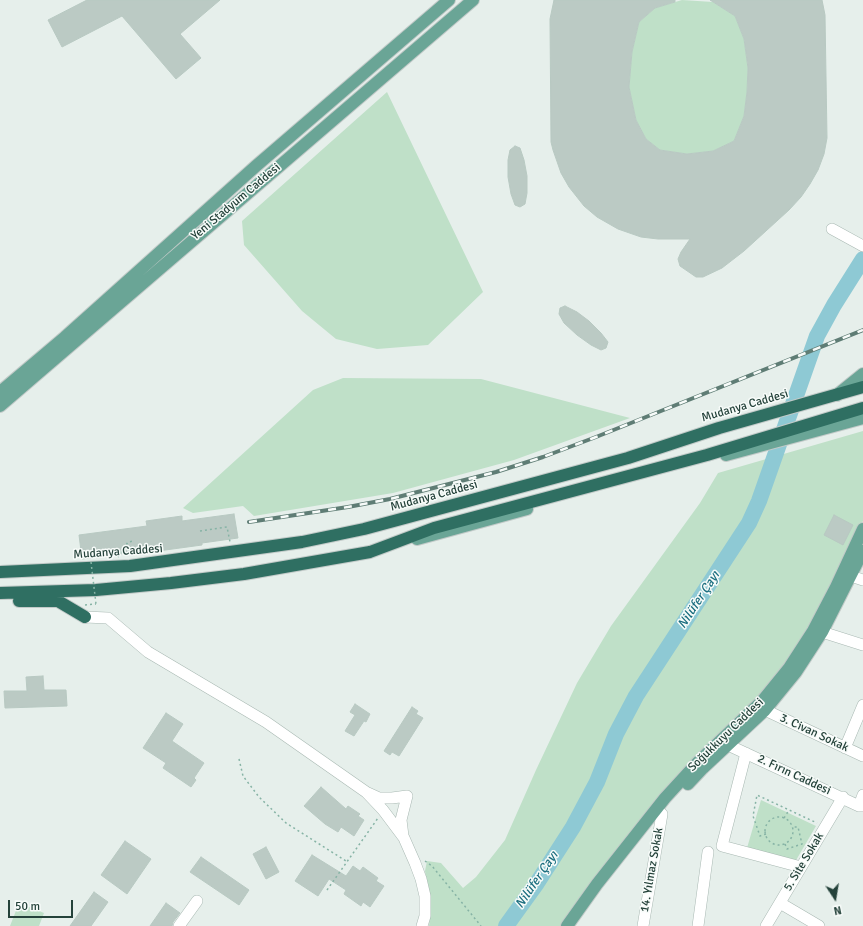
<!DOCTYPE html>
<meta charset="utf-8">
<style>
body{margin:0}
#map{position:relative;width:863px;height:926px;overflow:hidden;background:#e6efeb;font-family:Signika,sans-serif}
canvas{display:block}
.north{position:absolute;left:815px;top:878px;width:40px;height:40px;-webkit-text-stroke:3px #f7fbf9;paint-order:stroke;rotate:168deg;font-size:11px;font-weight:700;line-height:16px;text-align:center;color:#24423a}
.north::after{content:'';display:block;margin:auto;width:14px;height:18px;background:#24423a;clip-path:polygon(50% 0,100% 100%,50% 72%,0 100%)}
.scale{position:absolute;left:8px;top:900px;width:65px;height:18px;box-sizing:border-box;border:2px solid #24423a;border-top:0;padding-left:5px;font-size:12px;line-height:14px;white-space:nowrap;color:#24423a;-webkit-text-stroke:3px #f7fbf9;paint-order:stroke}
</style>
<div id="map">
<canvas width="863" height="926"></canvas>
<div class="north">N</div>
<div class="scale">50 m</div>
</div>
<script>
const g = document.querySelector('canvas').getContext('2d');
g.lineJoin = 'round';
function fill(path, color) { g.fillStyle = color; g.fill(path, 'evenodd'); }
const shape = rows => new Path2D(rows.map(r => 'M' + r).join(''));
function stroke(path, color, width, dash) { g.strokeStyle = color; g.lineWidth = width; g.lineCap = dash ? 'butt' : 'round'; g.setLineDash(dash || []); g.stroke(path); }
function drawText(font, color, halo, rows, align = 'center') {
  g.font = font + ' Signika,sans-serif'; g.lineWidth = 3; g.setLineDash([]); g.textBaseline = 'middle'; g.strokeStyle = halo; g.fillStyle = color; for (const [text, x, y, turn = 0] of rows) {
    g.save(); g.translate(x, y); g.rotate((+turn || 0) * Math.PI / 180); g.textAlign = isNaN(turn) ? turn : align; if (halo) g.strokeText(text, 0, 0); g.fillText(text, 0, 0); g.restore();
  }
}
fill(shape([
 [682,0,713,2,735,16,744,39,748,68,747,92,744,116,734,141,713,151,687,154,660,150,646,139,636,120,629,87,632,52,639,22,655,8],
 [387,92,483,292,428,345,377,349,336,339,302,311,244,245,242,221],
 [343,378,481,379,630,418,514,460,393,493,254,516,243,506,193,513,183,508,313,390],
 [863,431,863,521,820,609,770,688,727,729,563,926,429,926,431,908,425,871,427,861,441,863,463,888,476,877,505,840,536,770,577,683,611,626,700,503,718,473],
 [761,800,816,826,795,862,747,848],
 [19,903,44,913,39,926,10,926]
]), '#bfe0c8');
stroke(shape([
 [506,926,537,883,573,827,597,782,616,734,636,696,749,523,759,501,817,336,834,305,863,259]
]), '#8ec9d4', 16);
const building = shape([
 [87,0,220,0,180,34,201,58,176,79,122,16,62,47,48,20,87,0],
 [554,0,675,0,675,2,655,8,639,22,632,52,629,87,636,120,646,139,660,150,687,154,713,151,734,141,744,116,747,92,748,68,744,39,735,16,710,0,822,0,825,15,827,138,824,154,818,170,810,184,801,197,789,210,744,251,722,268,703,277,696,277,680,266,678,259,681,252,690,239,658,239,641,237,618,229,597,217,584,206,569,187,561,173,553,150,551,142,550,19,554,0],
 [515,146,520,148,524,160,527,176,527,193,525,204,520,207,515,205,511,194,508,177,508,160,510,150,515,146],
 [565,306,577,312,589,321,601,333,608,342,606,348,601,350,591,345,577,335,564,323,559,314,560,308,565,306],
 [234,514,238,538,202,543,202,545,136,554,135,552,82,559,79,535,147,526,146,521,182,516,182,521,234,514],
 [834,515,853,525,843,545,824,535,834,515],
 [43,676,44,690,66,690,67,706,5,708,4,691,27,691,26,677,43,676],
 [355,704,370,714,366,722,364,721,354,736,345,731,355,715,350,712,355,704],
 [412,707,418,711,416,714,423,718,399,756,392,752,390,755,384,751,412,707],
 [166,713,183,724,172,741,204,763,194,778,196,780,191,787,163,768,166,763,143,748,166,713],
 [321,787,346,809,348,806,360,814,358,816,364,820,354,836,341,827,338,832,325,824,304,806,321,787],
 [125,841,151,859,127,894,101,875,125,841],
 [266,847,279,872,266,879,253,854,266,847],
 [312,855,346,876,353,866,360,871,363,867,378,878,376,881,384,886,370,907,363,902,361,906,344,894,346,890,329,879,318,896,295,881,312,855],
 [201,857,249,890,239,905,190,872,201,857],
 [94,892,108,902,91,926,70,926,94,892],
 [166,903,180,913,173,922,172,926,150,926,166,903]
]);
fill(building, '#bbcac4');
stroke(building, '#b8c9c2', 1);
const minor = shape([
 [832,229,863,246],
 [851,576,863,580],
 [85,617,108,618,148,652,266,722,366,792,383,810,404,838,415,863,421,879,425,896,425,916,422,926],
 [822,632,863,645],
 [765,710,863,756],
 [728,745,859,806,863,806],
 [845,748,863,705],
 [746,753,722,846,801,867],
 [368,793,379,798,392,798,407,796,401,820,403,836],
 [859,806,863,795],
 [780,903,819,926],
 [179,926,197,901],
 [643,926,662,814],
 [698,926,708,852],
 [766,926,843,797]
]);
const major = shape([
 [0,392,65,337,256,166,449,0],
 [837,395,863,374],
 [0,406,473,0],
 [726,455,863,418],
 [417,539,527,509],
 [688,784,703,768,765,710,796,672,822,632,863,551],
 [567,926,597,884,665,798,698,762,763,700,789,668,813,631,836,587,863,529]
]);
const highway = shape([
 [0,572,130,566,302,542,364,529,628,458,719,428,863,387],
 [0,593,96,590,171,583,244,574,370,552,434,528,707,455,863,408],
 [19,601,58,601,85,617]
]);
stroke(minor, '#a8b8b2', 12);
stroke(major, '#c2cac8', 14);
stroke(highway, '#c2cac8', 14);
stroke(shape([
 [200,531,227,527,230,542],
 [118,557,128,542,134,541],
 [85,605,96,604],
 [239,759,243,776,259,797,286,823,346,861],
 '765 831a14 14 0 1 1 28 0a14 14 0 1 1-28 0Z',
 [784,818,789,810],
 [766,834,760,836,753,816,757,795,817,823],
 [785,844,787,849,802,844,798,827,793,827],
 [425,861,432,866,481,926],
 [327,890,378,818]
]), '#86b3a5', 1.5, [2, 3]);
stroke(minor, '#fff', 11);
stroke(major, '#6aa596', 12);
stroke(highway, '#2f6f62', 12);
const rail = shape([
 [249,522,348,507,390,499,496,472,543,457,596,437,863,330]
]);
stroke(rail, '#5f7d75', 4);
stroke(rail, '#f7fbf9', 2.5, [8]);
stroke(shape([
 [91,562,96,604]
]), '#86b3a5', 1.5, [2, 3]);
drawText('12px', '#24423a', '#f7fbf9', [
 ["Yeni Stadyum Caddesi",236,202,-40],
 ["Mudanya Caddesi",745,406,-16],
 ["Mudanya Caddesi",434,496,-15],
 ["Mudanya Caddesi",118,552,-4],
 ["3. Civan Sokak",814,733,25],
 ["Soğukkuyu Caddesi",726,735,-44],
 ["2. Fırın Caddesi",794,775,25],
 ["5. Site Sokak",804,862,-59],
 ["14. Yılmaz Sokak",652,870,-80]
]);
drawText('italic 13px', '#1c6f80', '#f7fbf9', [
 ["Nilüfer Çayı",699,600,-57],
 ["Nilüfer Çayı",537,880,-56]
]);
</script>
